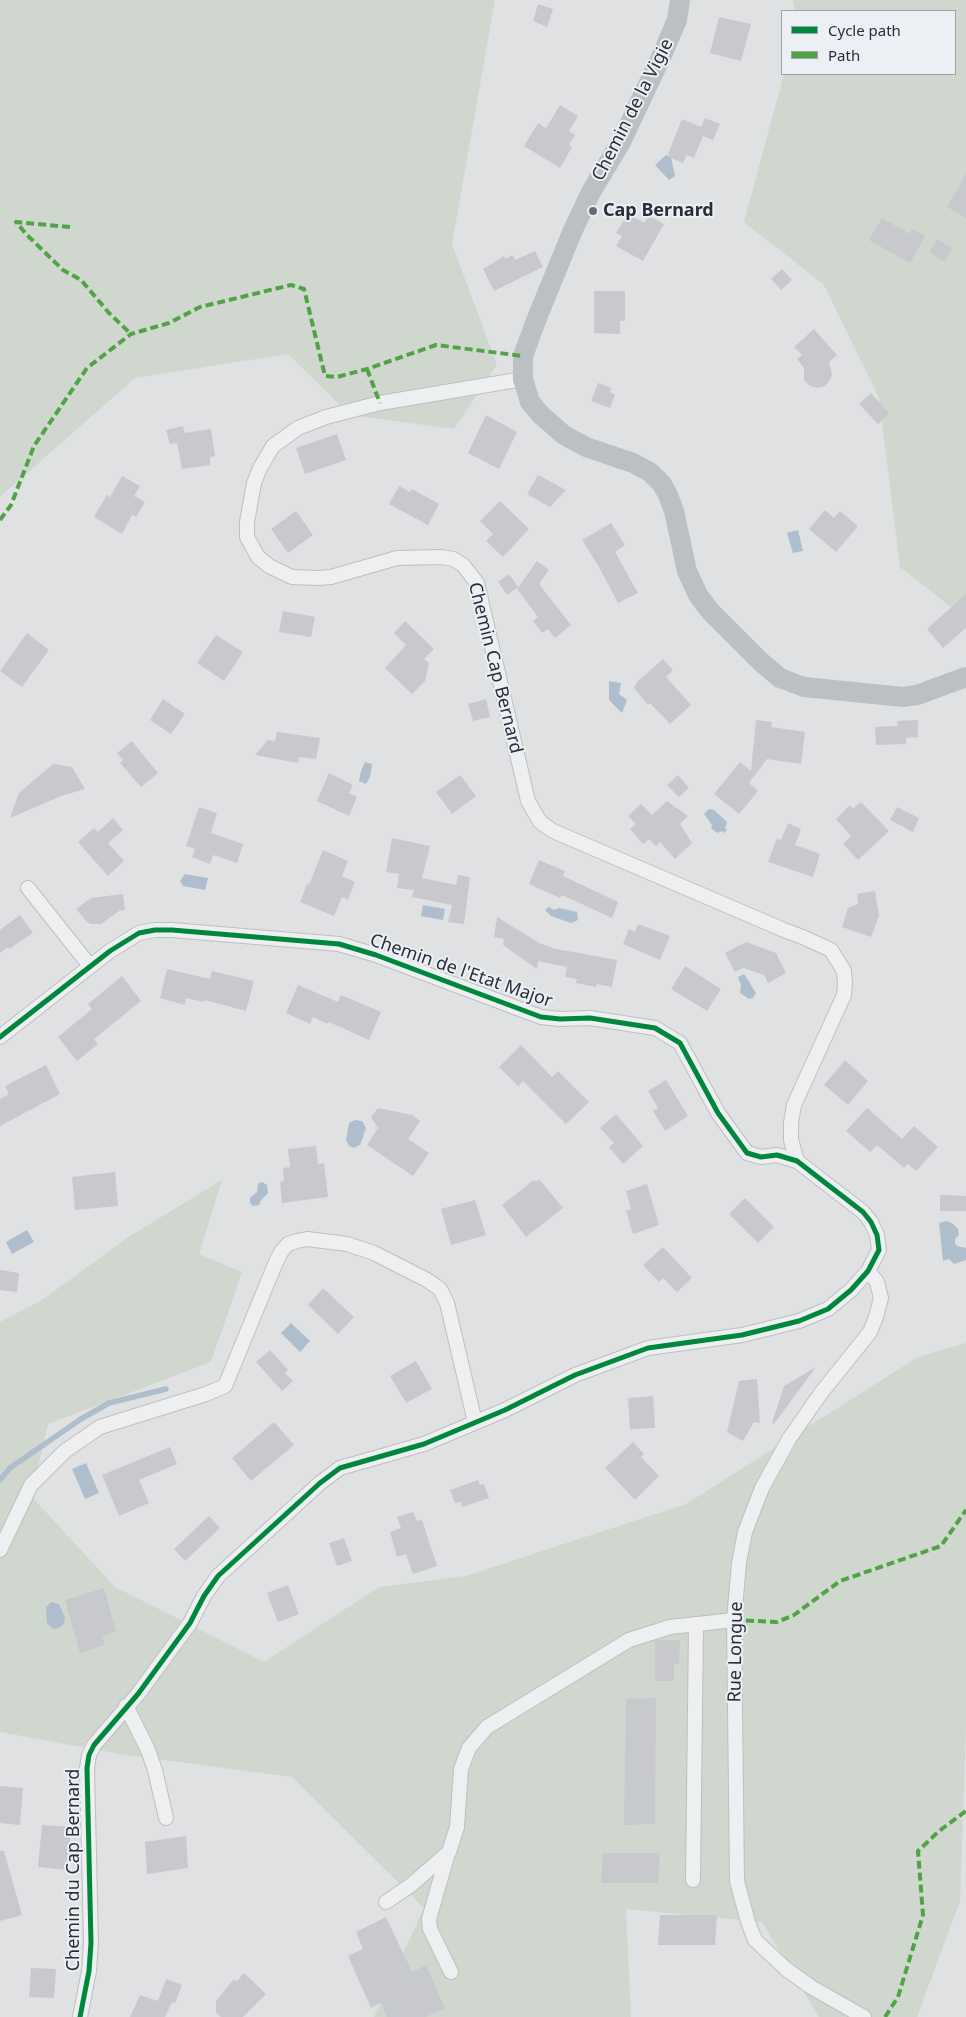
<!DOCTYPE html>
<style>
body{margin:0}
#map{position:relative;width:966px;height:2017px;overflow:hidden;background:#dfe1e3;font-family:"Noto Sans",sans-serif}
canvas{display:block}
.legend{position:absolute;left:781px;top:10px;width:175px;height:65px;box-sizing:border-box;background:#eceff3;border:1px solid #9ea2a9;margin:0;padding:6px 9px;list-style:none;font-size:15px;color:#282f3a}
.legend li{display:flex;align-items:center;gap:10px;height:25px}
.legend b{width:25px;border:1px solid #9ea2a9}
</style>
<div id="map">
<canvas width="966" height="2017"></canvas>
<ul class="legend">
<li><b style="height:6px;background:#00873e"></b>Cycle path</li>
<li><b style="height:6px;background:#51a445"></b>Path</li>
</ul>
</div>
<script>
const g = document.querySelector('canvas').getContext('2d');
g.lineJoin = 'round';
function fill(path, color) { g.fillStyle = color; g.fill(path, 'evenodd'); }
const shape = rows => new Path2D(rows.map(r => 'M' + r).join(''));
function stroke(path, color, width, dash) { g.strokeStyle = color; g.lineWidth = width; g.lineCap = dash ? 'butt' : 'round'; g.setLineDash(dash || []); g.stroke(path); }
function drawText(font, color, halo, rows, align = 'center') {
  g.font = font + ' "Noto Sans",sans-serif'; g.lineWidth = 4; g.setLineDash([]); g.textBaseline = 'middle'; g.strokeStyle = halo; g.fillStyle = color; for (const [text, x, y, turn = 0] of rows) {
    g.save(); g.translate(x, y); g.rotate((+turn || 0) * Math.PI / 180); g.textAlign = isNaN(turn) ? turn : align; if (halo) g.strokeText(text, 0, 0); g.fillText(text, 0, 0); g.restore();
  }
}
fill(shape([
 [0,0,495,0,452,244,497,365,454,429,350,415,288,354,135,378,0,497],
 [793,0,966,0,966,619,900,567,879,398,824,285,744,222,784,74,955,74,955,11,795,11],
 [222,1180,199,1254,242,1272,211,1362,48,1424,31,1496,115,1587,264,1662,379,1587,466,1576,686,1504,918,1357,966,1343,966,1727,960,1901,917,2017,819,2017,762,1922,626,1909,631,2017,374,2017,424,1908,292,1777,119,1754,0,1732,0,1322,42,1300,130,1236]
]), '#d0d7cf');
fill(shape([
 [666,155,671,157,675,176,669,180,655,165],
 [798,530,803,551,793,553,787,533],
 [609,681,621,683,619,694,627,700,622,713,609,700],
 [365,762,372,764,372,766,370,777,366,784,359,781,361,771],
 [709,809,714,810,727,822,725,828,727,830,724,833,722,831,717,833,711,828,712,825,704,814],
 [185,874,208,878,205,890,183,886,180,881],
 [423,905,445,909,443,920,421,916],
 [549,907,554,910,559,908,577,912,578,920,571,923,551,916,545,910],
 [744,974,756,993,753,998,749,999,740,993,741,985,738,977],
 [355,1120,362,1121,366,1128,360,1145,354,1148,349,1146,346,1140,349,1123],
 [262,1182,267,1185,268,1193,262,1199,259,1205,253,1206,250,1203,250,1198,257,1192,258,1184],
 [946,1221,952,1223,958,1229,959,1235,955,1239,955,1243,957,1246,966,1248,966,1260,954,1264,949,1259,943,1261,939,1223],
 [27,1230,34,1242,12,1254,6,1242],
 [291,1323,310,1341,300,1352,281,1333],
 [86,1463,99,1493,85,1499,72,1469],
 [51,1602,59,1604,65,1618,64,1624,59,1628,53,1629,47,1623,46,1607]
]), '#afbecc');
stroke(shape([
 [0,1480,10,1468,81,1419,109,1403,166,1389]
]), '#afbecc', 5.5);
fill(shape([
 [538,4,553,9,547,27,533,21],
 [719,17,751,24,741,61,710,53],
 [560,105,578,116,569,131,575,135,569,144,572,147,560,168,524,146,538,123,546,128],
 [705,118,720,124,713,140,703,136,694,158,687,155,683,163,673,159,668,154,682,119,701,127],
 [966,174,966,218,947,207],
 [628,214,644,223,649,216,664,224,643,261,616,246,622,236,616,233],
 [882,218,910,234,912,229,925,236,910,263,869,240],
 [937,239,952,248,945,262,929,252],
 [535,251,543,267,494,291,483,269,504,256,505,259,513,255,515,260],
 [782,269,792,280,781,290,771,279],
 [594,291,625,291,625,321,620,321,620,334,594,333],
 [814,329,837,355,829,362,832,374,830,380,825,386,818,388,810,386,804,380,804,368,797,359,802,355,794,347],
 [598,383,611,388,610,392,615,395,610,408,591,401],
 [871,393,889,413,878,424,859,404],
 [486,415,517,432,499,469,468,453],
 [183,426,185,433,211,429,215,456,210,457,210,465,182,469,177,443,170,444,166,430],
 [337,434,346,460,305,474,296,448],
 [538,475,566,490,550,507,527,494],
 [122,476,140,486,134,496,145,502,136,517,132,515,122,534,94,517,107,495,110,497],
 [399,486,410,492,412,489,439,504,428,525,389,504],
 [500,501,529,529,503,557,486,541,493,534,480,521],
 [825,510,834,518,840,511,858,526,836,552,809,529],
 [296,511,313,535,288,553,271,529],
 [611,523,625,545,615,552,638,593,618,603,599,567,582,540],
 [537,561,549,570,539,584,571,625,555,638,548,629,542,633,533,621,538,617,517,589],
 [509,574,518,587,507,595,498,582],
 [966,594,966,628,943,648,927,629],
 [283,611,315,617,311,637,279,632],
 [405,621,434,649,424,659,429,663,425,681,412,694,385,668,406,645,394,633],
 [27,633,49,650,22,687,0,671],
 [216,635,243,652,224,681,197,663],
 [663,659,673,670,666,677,691,705,670,724,650,703,648,705,634,688,637,682],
 [163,699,185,714,171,734,150,720],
 [486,699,490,717,473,721,468,704],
 [756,720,772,722,771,727,805,732,801,764,767,759,749,783,758,791,739,814,714,794,740,762,751,771],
 [918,720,918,737,906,738,906,744,876,745,875,727,898,726,897,721],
 [277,732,320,738,316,759,299,757,298,763,255,755,268,740,275,741],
 [132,741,158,773,141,787,120,763,123,760,117,753],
 [53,764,72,767,85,789,61,796,10,818,19,793],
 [329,773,353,785,349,793,357,797,349,816,317,801],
 [460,775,476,796,452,814,436,792],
 [678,775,689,788,679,797,667,785],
 [667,801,688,816,680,824,692,843,675,859,660,842,656,846,649,839,643,844,630,829,636,824,628,816,641,804,652,815],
 [861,802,889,831,858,860,843,844,851,836,836,819,850,805,853,809],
 [199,807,217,813,211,833,243,844,237,863,213,855,210,864,192,857,195,849,186,846],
 [897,807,919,818,913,832,890,820],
 [113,818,123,830,108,843,124,861,108,876,78,842,94,828,98,832],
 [788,823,801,829,795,845,820,854,813,877,768,862,777,838,781,840],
 [392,838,430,846,422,878,456,885,458,875,470,877,464,924,448,922,452,905,412,897,414,890,397,888,399,874,386,872],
 [323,850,348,861,342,876,355,882,348,900,342,897,334,916,300,902,307,884,309,885],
 [539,860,565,871,563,876,618,902,612,918,562,895,560,898,529,884],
 [875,891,879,916,871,937,842,927,848,908,858,904,857,894],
 [123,894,125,910,119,911,101,924,91,924,87,922,76,909,91,898],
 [20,915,33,933,9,949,8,947,0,953,0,930],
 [497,917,539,943,556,949,617,960,612,987,597,984,596,987,576,983,577,979,565,977,567,967,538,961,537,969,503,945,504,939,494,937],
 [638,924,670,936,660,960,623,944,629,929,635,932],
 [746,942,776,953,786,973,768,983,764,975,743,968,735,972,725,953],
 [685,966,721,989,707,1011,671,989],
 [167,969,210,979,212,971,254,981,246,1011,205,1000,204,1002,186,998,185,1005,160,998],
 [122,976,141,1001,94,1039,98,1044,77,1061,58,1037,92,1009,88,1004],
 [298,985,338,1002,341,995,381,1012,369,1040,329,1022,328,1024,313,1017,310,1024,286,1013],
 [521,1045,552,1077,558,1071,589,1102,566,1124,523,1081,518,1086,499,1067],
 [845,1060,868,1081,848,1105,824,1085],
 [46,1065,60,1094,0,1126,0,1099,9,1094,5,1086],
 [666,1080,688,1116,665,1131,653,1111,658,1108,648,1091],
 [378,1108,412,1115,420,1121,408,1139,429,1153,413,1176,367,1145,378,1128,371,1117],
 [867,1108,902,1139,914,1126,938,1147,916,1171,908,1164,904,1168,877,1145,870,1152,846,1131],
 [616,1114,643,1146,623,1164,609,1147,614,1143,600,1128],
 [316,1146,318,1164,324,1163,328,1197,282,1203,280,1182,284,1181,283,1168,290,1167,288,1149],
 [115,1172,118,1206,75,1210,72,1177],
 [539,1179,563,1208,526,1237,502,1205,534,1180,536,1182],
 [647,1184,659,1225,633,1234,626,1211,631,1209,626,1191],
 [940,1195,966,1196,966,1211,940,1211],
 [745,1198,774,1227,758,1243,729,1214],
 [475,1200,486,1235,451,1245,441,1209],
 [663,1247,692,1278,677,1292,663,1278,659,1282,643,1265],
 [0,1270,19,1273,17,1292,0,1290],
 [323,1288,354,1317,338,1334,308,1305],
 [270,1350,288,1370,285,1373,293,1381,282,1391,256,1362],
 [416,1361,432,1389,406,1403,390,1376],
 [816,1367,774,1424,772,1423,784,1386],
 [757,1379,760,1423,754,1422,743,1441,727,1432,739,1381],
 [653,1396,655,1428,630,1429,628,1398],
 [274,1422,294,1445,251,1481,232,1458],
 [633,1442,644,1454,641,1457,659,1476,635,1500,605,1468],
 [170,1447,177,1464,139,1480,149,1503,119,1516,102,1475],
 [478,1480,480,1485,484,1484,489,1498,462,1507,461,1502,455,1503,450,1490],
 [413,1512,417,1521,422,1520,437,1566,413,1574,406,1554,397,1557,390,1532,401,1528,397,1517],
 [209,1516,220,1528,185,1561,174,1549],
 [344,1538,352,1561,337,1566,329,1543],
 [288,1585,299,1614,278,1622,267,1593],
 [104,1588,116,1632,102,1636,105,1645,80,1653,65,1600],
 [659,1640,680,1640,679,1664,674,1664,674,1681,655,1681,655,1641],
 [656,1698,655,1824,624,1825,626,1699],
 [0,1786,23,1788,20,1825,0,1823],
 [42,1825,71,1827,68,1870,38,1867],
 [186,1836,188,1868,147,1874,145,1842],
 [0,1851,4,1851,22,1915,0,1921],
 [603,1853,660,1853,658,1883,601,1883],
 [660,1915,717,1915,715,1945,658,1945],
 [386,1917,412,1972,426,1965,445,2008,426,2017,387,2017,381,2003,371,2008,348,1956,363,1949,356,1932],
 [31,1968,56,1969,54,1998,29,1997],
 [244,1973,266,1994,243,2017,221,2017,216,2012,216,2001,233,1980,237,1981],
 [166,1979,182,1985,175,2003,172,2002,165,2017,130,2017,140,1995,158,2001]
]), '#c7c9cc');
const street = shape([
 [523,379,380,403,326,417,298,428,273,446,260,468,254,483,247,522,247,537,258,557,269,566,292,577,318,578,331,577,397,558,442,557,453,559,463,565,477,583,528,801,540,822,553,831,784,930,805,938,831,950,844,971,845,983,844,995,794,1105,791,1123,791,1140,797,1161],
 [28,888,90,966],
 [0,1037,110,951,139,933,155,930,172,930,339,944,376,955,541,1017,560,1019,590,1018,655,1028,680,1043,718,1113,747,1153,761,1157,777,1155,797,1161,863,1212,871,1222,877,1235,879,1250,868,1271,851,1290,828,1309,799,1321,742,1335,648,1348,575,1375,505,1410,424,1444,340,1468,320,1483,218,1576,204,1596,190,1623,138,1694,94,1745,89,1755,87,1768,91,1943,89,1971,80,2017],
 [0,1550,31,1485,65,1451,100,1427,206,1394,225,1386,276,1262,281,1252,288,1244,297,1241,307,1239,347,1244,374,1253,427,1280,440,1289,447,1303,475,1422],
 [126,1706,148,1750,155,1770,166,1818],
 [448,1853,429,1919,430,1929,451,1972],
 [693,1880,696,1625],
 [386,1902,411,1885,449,1852,457,1827,461,1769,469,1748,487,1727,629,1640,670,1627,734,1620],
 [864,2017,811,1987,786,1969,755,1940,748,1922,737,1881,734,1620,739,1563,745,1532,762,1488,789,1439,821,1393,870,1332,876,1317,881,1298,877,1282,868,1271]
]);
stroke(street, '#bdbfc1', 16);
stroke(street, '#eeeff0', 14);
stroke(shape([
 [680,0,677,20,662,55,621,142,591,192,573,230,537,318,523,356,523,379,530,402,541,415,564,435,586,447,633,463,650,472,662,484,668,495,674,511,687,571,698,595,710,611,761,662,780,678,804,687,903,697,917,695,966,677]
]), '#bdc0c3', 20);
stroke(shape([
 [70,227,16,222,27,235,63,270,81,280,109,313,131,334],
 [367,369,380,403],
 [0,520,11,505,34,446,87,368,131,334,169,323,200,307,291,285,304,289,325,376,337,377,367,369,436,345,523,356],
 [734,1620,777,1622,794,1615,840,1581,941,1546,966,1510],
 [885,2017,898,1997,923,1915,918,1851,939,1831,966,1811]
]), '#51a445', 4, [8, 4]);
stroke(shape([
 [0,1037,110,951,139,933,155,930,172,930,339,944,376,955,541,1017,560,1019,590,1018,655,1028,680,1043,718,1113,747,1153,761,1157,777,1155,797,1161,863,1212,871,1222,877,1235,879,1250,868,1271,851,1290,828,1309,799,1321,742,1335,648,1348,575,1375,505,1410,424,1444,340,1468,320,1483,218,1576,204,1596,190,1623,138,1694,94,1745,89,1755,87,1768,91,1943,89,1971,80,2017]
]), '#00873e', 5);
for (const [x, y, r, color] of [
 [593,211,5,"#686d75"]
]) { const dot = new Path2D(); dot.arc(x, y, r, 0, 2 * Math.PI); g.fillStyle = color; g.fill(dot); stroke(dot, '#eceff3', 2); }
drawText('18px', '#282f3a', '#eceff3', [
 ["Chemin de la Vigie",633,110,-63],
 ["Chemin Cap Bernard",495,668,76],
 ["Chemin de l'Etat Major",461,971,19],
 ["Rue Longue",736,1652,-89],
 ["Chemin du Cap Bernard",74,1870,-90]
]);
drawText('bold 18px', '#282f3a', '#eceff3', [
 ["Cap Bernard",603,211]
], 'left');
</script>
